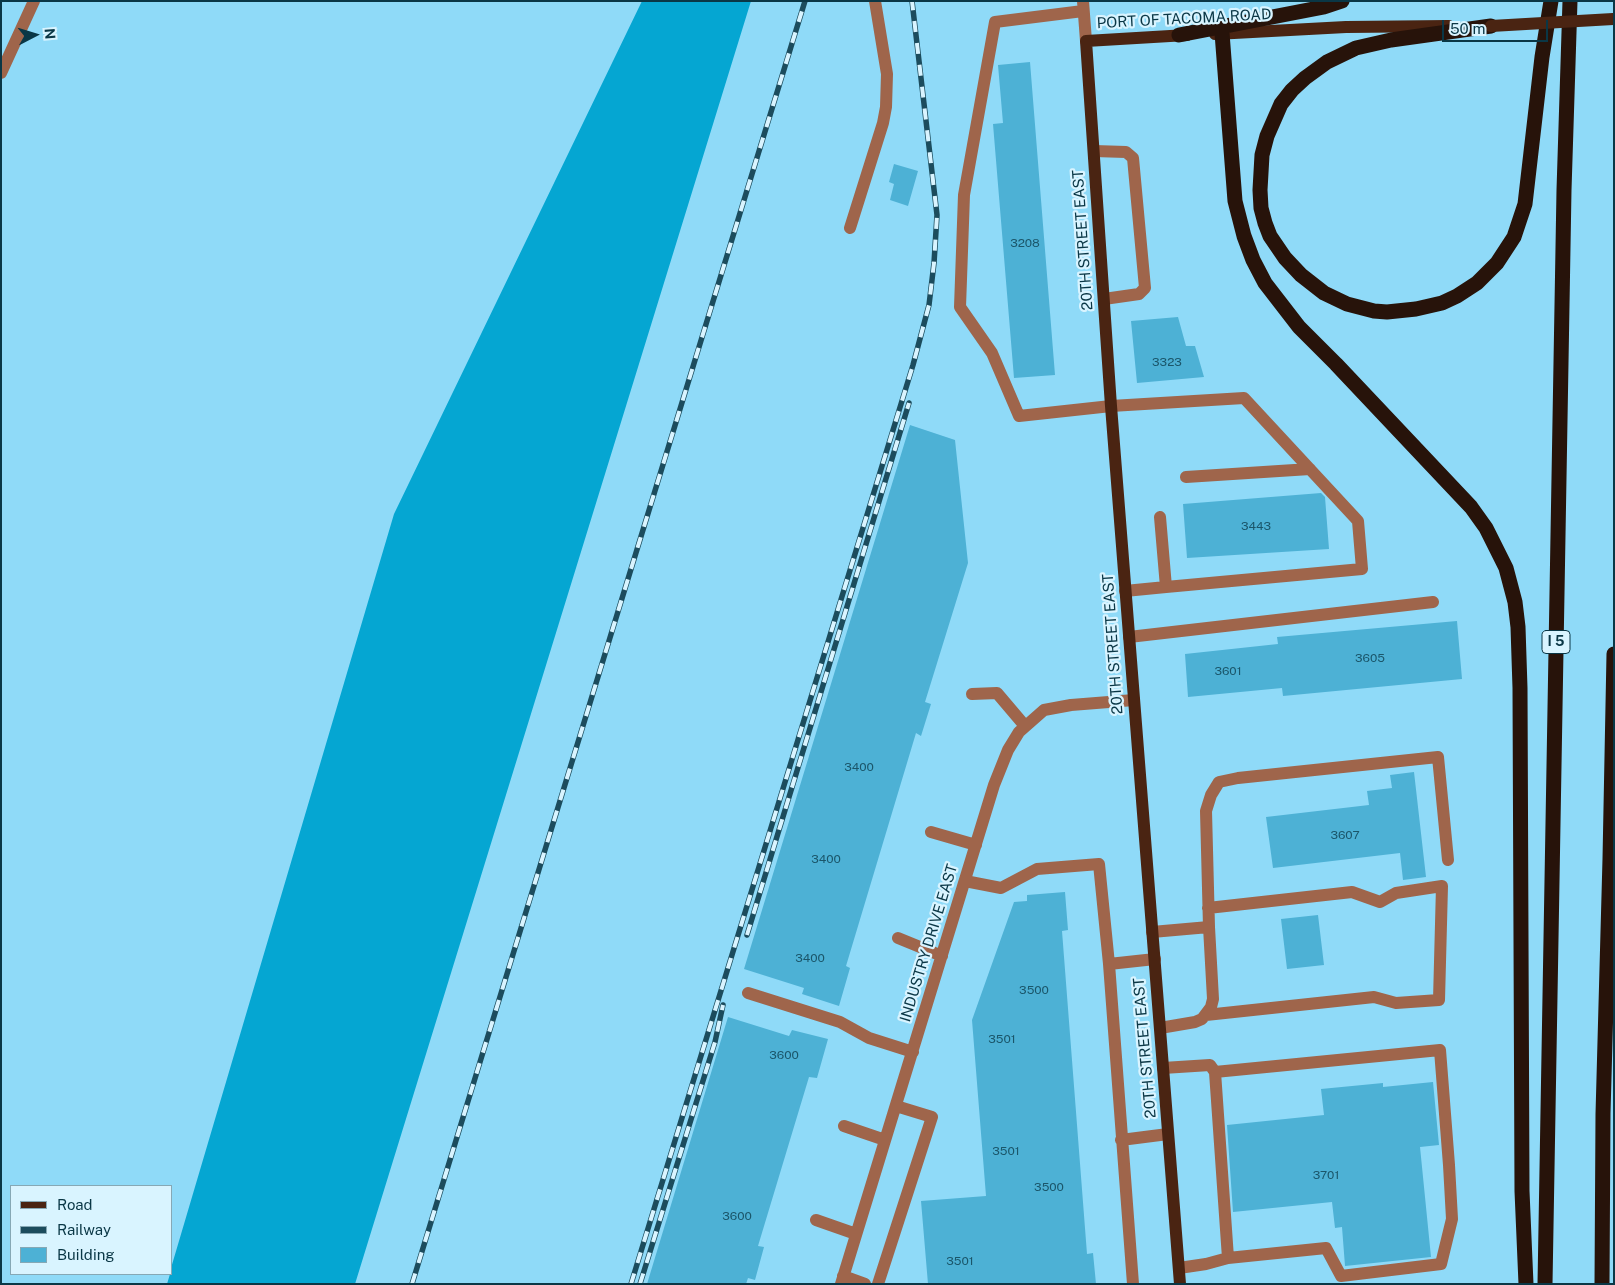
<!DOCTYPE html>
<style>
body{margin:0}
#map{position:relative;width:1615px;height:1285px;overflow:hidden;background:#8fdaf8;font-family:"Public Sans",sans-serif}
canvas{display:block}
.frame{position:absolute;inset:0;border:2px solid #0a3746;pointer-events:none}
.legend{position:absolute;left:10px;top:1185px;width:162px;height:90px;box-sizing:border-box;background:#d9f4ff;border:1px solid #86a8b5;margin:0;padding:6px 9px;list-style:none;font-size:15px;color:#0a3746}
.legend li{display:flex;align-items:center;gap:10px;height:25px}
.legend b{width:25px;border:1px solid #86a8b5}
.north{position:absolute;left:10px;top:10px;width:50px;height:50px;-webkit-text-stroke:4px #d9f4ff;paint-order:stroke;rotate:85deg;font-size:14px;font-weight:700;line-height:20px;text-align:center;color:#0a3746}
.north::after{content:'';display:block;margin:auto;width:18px;height:22px;background:#0a3746;clip-path:polygon(50% 0,100% 100%,50% 72%,0 100%)}
.scale{position:absolute;left:1442px;top:20px;width:106px;height:22px;box-sizing:border-box;border:2px solid #0a3746;border-top:0;padding-left:6px;font-size:15px;line-height:18px;white-space:nowrap;color:#0a3746;-webkit-text-stroke:4px #d9f4ff;paint-order:stroke}
</style>
<div id="map">
<canvas width="1615" height="1285"></canvas>
<div class="frame"></div>
<ul class="legend">
<li><b style="height:6px;background:#4a2412"></b>Road</li>
<li><b style="height:6px;background:#1c4c5d"></b>Railway</li>
<li><b style="height:14px;background:#4db1d5"></b>Building</li>
</ul>
<div class="north">N</div>
<div class="scale">50 m</div>
</div>
<script>
const g = document.querySelector('canvas').getContext('2d');
g.lineJoin = 'round';
function fill(path, color) { g.fillStyle = color; g.fill(path, 'evenodd'); }
const shape = rows => new Path2D(rows.map(r => 'M' + r).join(''));
function stroke(path, color, width, dash) { g.strokeStyle = color; g.lineWidth = width; g.lineCap = dash ? 'butt' : 'round'; g.setLineDash(dash || []); g.stroke(path); }
function drawText(font, color, halo, rows, align = 'center') {
  g.font = font + ' "Public Sans",sans-serif'; g.lineWidth = 4.5; g.setLineDash([]); g.textBaseline = 'middle'; g.strokeStyle = halo; g.fillStyle = color; for (const [text, x, y, turn = 0] of rows) {
    g.save(); g.translate(x, y); g.rotate((+turn || 0) * Math.PI / 180); g.textAlign = isNaN(turn) ? turn : align; if (halo) g.strokeText(text, 0, 0); g.fillText(text, 0, 0); g.restore();
  }
}
fill(shape([
 [642,1,751,1,355,1284,167,1284,170,1274,171,1274,171,1268,394,514]
]), '#05a6d2');
fill(shape([
 [1030,62,1055,375,1014,378,993,124,1003,123,998,65],
 [894,164,918,171,908,206,890,200,894,184,889,182],
 [1178,317,1186,346,1195,346,1204,377,1137,383,1131,321],
 [910,425,955,440,968,563,925,702,931,704,921,736,916,733,846,966,850,968,839,1006,802,994,804,988,744,969],
 [1321,493,1325,497,1329,549,1187,558,1183,504],
 [1457,621,1462,679,1283,696,1282,688,1188,697,1185,654,1278,644,1277,637],
 [1414,772,1426,877,1403,880,1400,853,1273,868,1266,817,1369,805,1367,791,1392,788,1390,775],
 [1065,892,1068,930,1062,931,1087,1254,1093,1253,1096,1284,928,1284,921,1201,986,1196,972,1020,1014,902,1027,901,1027,895],
 [1318,915,1324,965,1287,969,1281,919],
 [728,1017,789,1036,792,1030,828,1039,817,1078,809,1077,758,1246,764,1247,755,1280,748,1278,746,1284,647,1284],
 [1433,1082,1439,1145,1420,1147,1431,1257,1345,1266,1342,1227,1335,1228,1332,1202,1233,1212,1227,1125,1324,1115,1321,1089,1383,1083,1383,1087]
]), '#4db1d5');
stroke(shape([
 [1083,1,1086,41],
 [1083,11,995,22,964,195,960,307,992,353,1019,416,1111,406,1244,398,1358,521,1362,569,1166,587],
 [1,73,34,1],
 [1094,151,1126,152,1133,158,1145,288,1139,294,1104,299],
 [850,228,883,123,886,107,887,74,875,1],
 [1186,477,1310,469],
 [1125,591,1166,587,1160,517],
 [1129,637,1433,602],
 [972,694,997,693,1025,726],
 [931,832,976,845],
 [965,881,1001,888,1037,869,1099,864,1109,964,1133,1284],
 [1152,932,1209,927,1206,811,1211,795,1219,782,1238,778,1438,757,1448,860],
 [898,938,942,956],
 [1109,964,1155,959],
 [748,993,840,1022,869,1038,913,1052],
 [1206,1015,1374,997,1396,1003,1439,1000,1442,886,1396,893,1380,902,1352,892,1208,908],
 [1160,1028,1195,1022,1202,1019,1211,1007,1213,999,1209,927],
 [1163,1068,1210,1065,1215,1072,1228,1258],
 [844,1126,885,1140],
 [1121,1140,1168,1134],
 [816,1220,856,1234],
 [1179,1268,1206,1264,1228,1258,1326,1248,1341,1276,1441,1264,1452,1219,1449,1165,1440,1050,1215,1072],
 [843,1276,865,1284],
 [841,1284,994,785,1008,750,1019,732,1044,710,1071,705,1134,700],
 [878,1284,932,1117,896,1106]
]), '#9f654b', 12);
stroke(shape([
 [1215,34,1346,27,1449,26],
 [1180,1284,1111,406,1086,41,1187,35]
]), '#4a2412', 12);
stroke(shape([
 [1491,26,1391,40,1356,48,1327,62,1305,78,1292,90,1281,104,1267,136,1262,155,1260,190,1261,208,1265,223,1270,236,1285,258,1301,275,1324,293,1347,304,1374,311,1387,312,1416,309,1442,303,1457,296,1477,283,1497,263,1514,237,1525,204,1542,57,1551,1],
 [1222,33,1235,201,1244,236,1253,260,1265,283,1299,327,1336,364,1471,507,1486,528,1506,568,1515,602,1518,627,1520,688,1522,1191,1526,1284],
 [1179,35,1324,7,1342,1],
 [1545,1284,1564,190,1570,1],
 [1602,1284,1603,1114,1610,859,1614,654]
]), '#27130a', 15);
const rail = shape([
 [747,935,909,403],
 [412,1284,805,1],
 [631,1284,913,365,929,305,934,263,937,215,912,1],
 [640,1284,715,1042,723,1005]
]);
stroke(rail, '#1c4c5d', 5.5);
stroke(rail, '#d9f4ff', 4, [11]);
stroke(shape([
 [1491,26,1613,19]
]), '#4a2412', 12);
drawText('12px', '#1b566a', null, [
 ["3208",1025,243],
 ["3323",1167,362],
 ["3443",1256,526],
 ["3605",1370,658],
 ["3601",1228,671],
 ["3400",859,767],
 ["3607",1345,835],
 ["3400",826,859],
 ["3400",810,958],
 ["3500",1034,990],
 ["3501",1002,1039],
 ["3600",784,1055],
 ["3501",1006,1151],
 ["3701",1326,1175],
 ["3500",1049,1187],
 ["3600",737,1216],
 ["3501",960,1261]
]);
for (const [x, y, w] of [
 [1556,642,28]
]) { const box = new Path2D(); box.roundRect(x - w / 2, y - 11.5, w, 23, 4); g.fillStyle = '#d9f4ff'; g.fill(box); stroke(box, '#0a3746', 1); }
drawText('bold 14px', '#0a3746', null, [
 ["I 5",1556,642]
]);
drawText('15px', '#0a3746', '#d9f4ff', [
 ["PORT OF TACOMA ROAD",1184,19,-3],
 ["20TH STREET EAST",1083,240,-94],
 ["20TH STREET EAST",1113,644,-94],
 ["INDUSTRY DRIVE EAST",929,943,-73],
 ["20TH STREET EAST",1145,1048,-95]
]);
</script>
